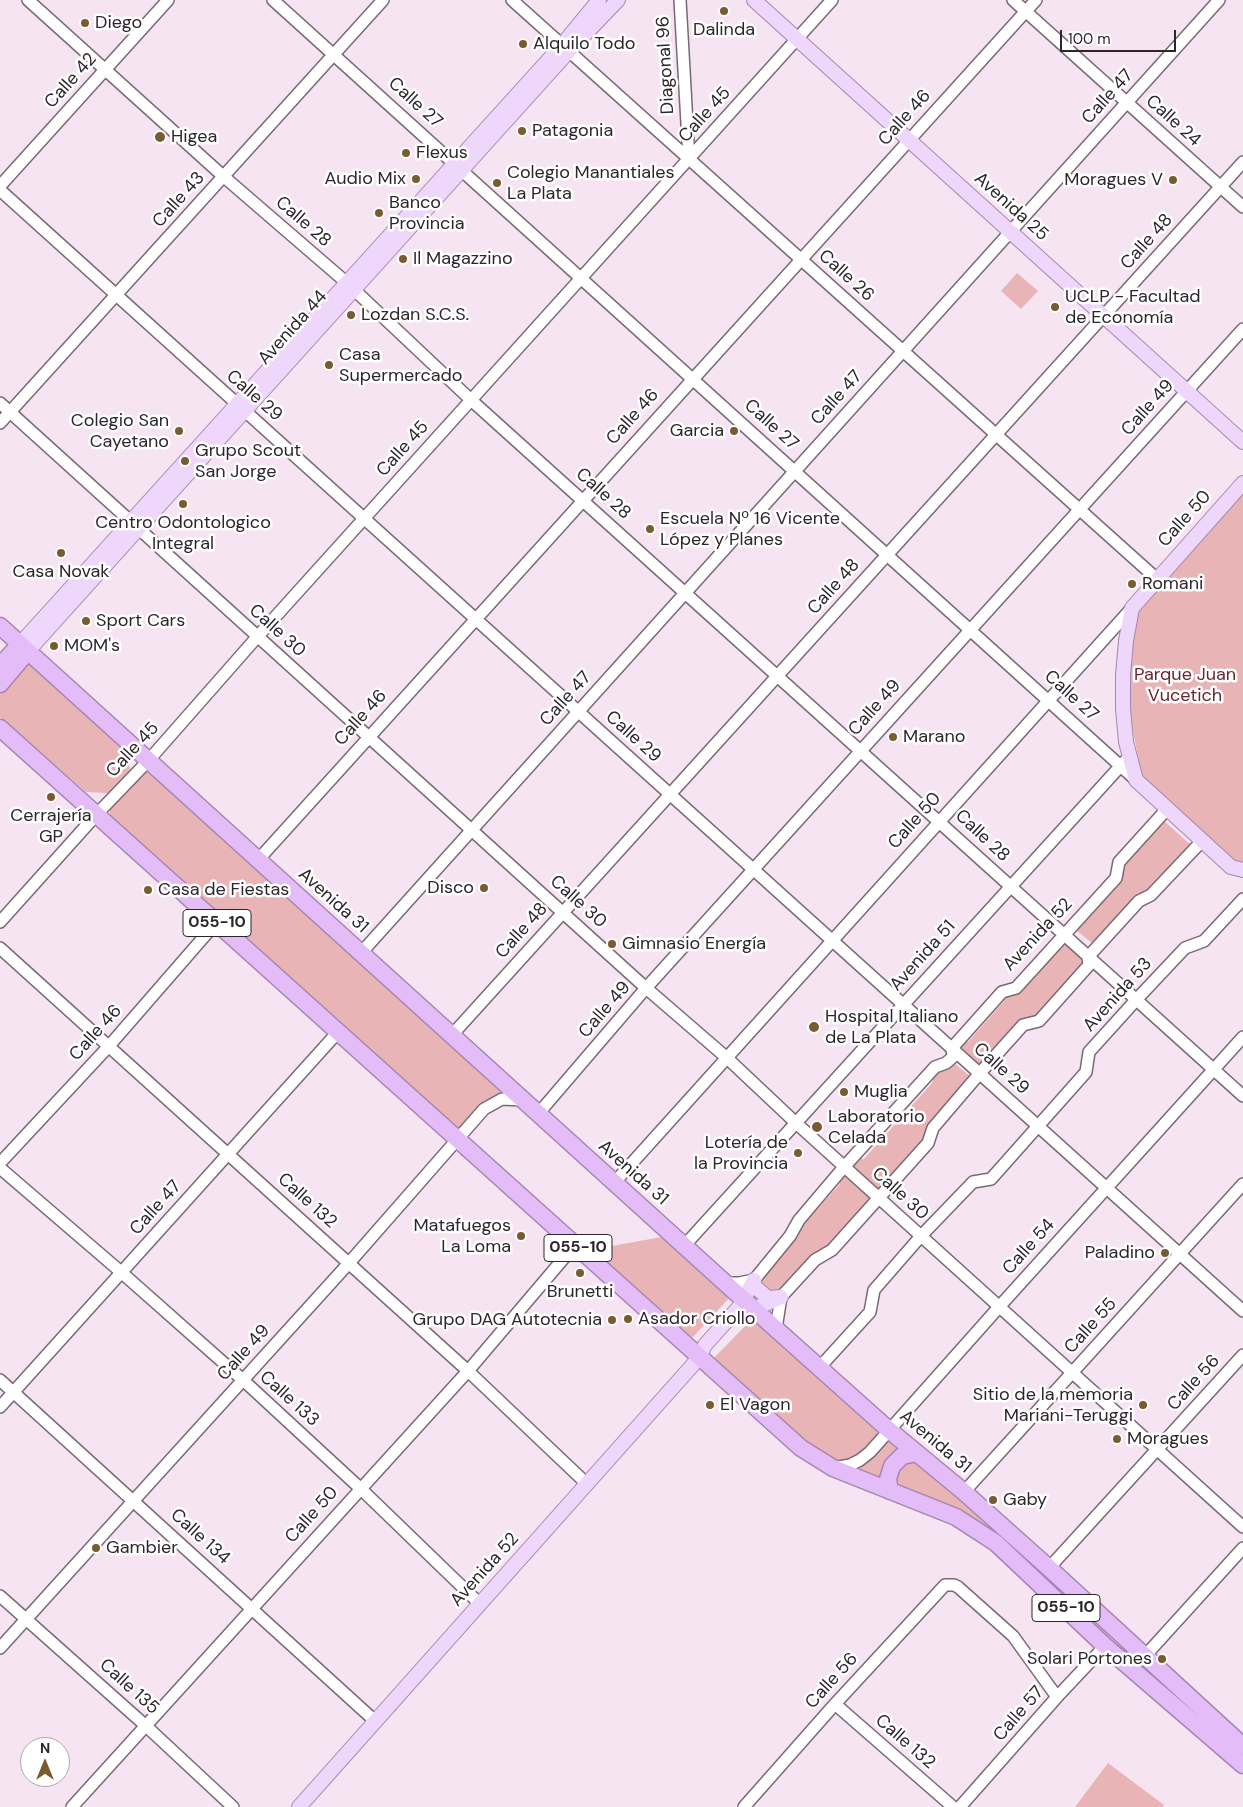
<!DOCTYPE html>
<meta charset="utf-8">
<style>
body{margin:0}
#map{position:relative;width:1243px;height:1807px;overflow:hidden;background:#f6e4f2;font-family:"DM Sans",sans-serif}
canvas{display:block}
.north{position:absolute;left:20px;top:1737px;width:50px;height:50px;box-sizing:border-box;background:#fff;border:1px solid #aba8aa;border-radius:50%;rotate:0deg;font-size:14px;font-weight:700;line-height:20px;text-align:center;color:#2c252b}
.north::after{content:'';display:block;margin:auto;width:18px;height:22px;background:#785b2f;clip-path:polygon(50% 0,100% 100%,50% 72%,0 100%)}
.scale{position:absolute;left:1060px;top:30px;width:116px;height:22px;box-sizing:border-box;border:2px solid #2c252b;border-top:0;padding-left:6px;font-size:15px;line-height:18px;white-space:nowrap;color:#2c252b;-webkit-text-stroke:4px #fff;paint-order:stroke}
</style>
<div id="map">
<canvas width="1243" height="1807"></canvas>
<div class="north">N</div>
<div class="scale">100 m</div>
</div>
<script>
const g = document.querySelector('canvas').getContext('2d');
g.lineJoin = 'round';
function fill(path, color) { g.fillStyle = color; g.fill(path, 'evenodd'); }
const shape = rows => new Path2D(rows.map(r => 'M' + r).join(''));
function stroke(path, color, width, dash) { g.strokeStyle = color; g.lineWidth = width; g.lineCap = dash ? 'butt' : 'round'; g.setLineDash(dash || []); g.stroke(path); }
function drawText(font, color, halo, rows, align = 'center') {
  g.font = font + ' "DM Sans",sans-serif'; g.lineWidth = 5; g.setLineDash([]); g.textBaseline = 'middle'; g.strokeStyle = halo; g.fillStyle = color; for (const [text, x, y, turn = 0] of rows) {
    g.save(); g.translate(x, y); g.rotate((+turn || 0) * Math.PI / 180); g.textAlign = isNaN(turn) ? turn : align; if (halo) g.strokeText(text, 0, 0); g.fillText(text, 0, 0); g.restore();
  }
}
fill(shape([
 [1017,273,1038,291,1021,309,1001,291],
 [1243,492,1243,863,1235,862,1143,781,1125,692,1136,608],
 [26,662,33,663,126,745,130,769,118,787,108,793,86,792,0,717,0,691],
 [145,770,152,770,509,1092,489,1099,458,1129,110,817,110,810],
 [1164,821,1191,845,1152,890,1140,894,1092,943,1076,930,1122,879,1125,863],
 [1063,942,1087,962,1033,1019,979,1068,956,1050,965,1039,968,1042,1004,1001,1004,997],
 [955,1064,971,1077,924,1142,879,1191,850,1168,861,1155,863,1160,933,1082,932,1076,939,1071,945,1070],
 [844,1174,874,1198,828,1249,816,1253,777,1296,758,1282,802,1221,813,1214,840,1184,839,1179],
 [667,1236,732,1295,693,1337,682,1332,590,1250],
 [755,1316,877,1423,877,1436,857,1456,840,1464,816,1452,712,1360],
 [890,1437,905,1450,899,1453,881,1473,880,1482,855,1470],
 [912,1458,989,1525,1205,1720,1203,1722,1008,1544,965,1515,932,1498,892,1486,892,1474],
 [1108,1763,1164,1805,1162,1807,1075,1807]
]), '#e8b4b6');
const minor = shape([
 [28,0,223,176,347,283,471,400,1243,1096],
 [273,0,1136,780],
 [512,0,1157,579],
 [680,0,689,159],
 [1013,0,1243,207],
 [0,186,168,0],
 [0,190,1243,1311],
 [0,403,646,988,727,1058,796,1123,1243,1527],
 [0,423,383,0],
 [258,860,1036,0],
 [0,922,96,815,148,761,258,636,832,0],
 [0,948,468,1371,587,1484],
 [361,953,1219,0],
 [452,1035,1243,162],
 [538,1114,646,988,1243,329],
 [0,1163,109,1046,216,923],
 [0,1168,121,1272,243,1380,361,1489,480,1604],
 [614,1183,1132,608],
 [684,1246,1125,761],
 [724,1283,739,1283,754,1280,790,1236,799,1220,844,1167,935,1067,946,1063,953,1057,952,1048,1002,992,1016,988,1116,878,1119,862,1167,809],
 [776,1329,781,1297,815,1260,832,1250,928,1143,933,1128,980,1073,1023,1025,1039,1021,1089,965,1088,957,1139,901,1151,895,1202,841],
 [819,1368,870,1312,874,1290,921,1236,973,1182,991,1179,1086,1072,1089,1052,1136,1000,1185,948,1204,941,1243,899],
 [0,1380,375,1721],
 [0,1407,338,1032],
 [833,1468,850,1465,860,1460,870,1452,999,1307,1243,1037],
 [964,1492,1243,1184],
 [1049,1568,1243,1355],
 [0,1596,146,1726,233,1807],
 [0,1648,349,1263,484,1109,502,1099,523,1100],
 [1145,1656,1243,1548],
 [835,1704,953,1807],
 [72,1807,468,1371,575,1245],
 [744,1807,835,1704,945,1585,954,1585,958,1587,1013,1636,1057,1697],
 [960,1807,1057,1697,1105,1646]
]);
const major = shape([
 [754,0,1243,442],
 [1243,483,1132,608,1126,641,1123,675,1123,709,1126,742,1136,780,1231,867,1243,870],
 [20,644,562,45,599,0],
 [28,651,569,51,618,0],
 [754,1280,754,1286,768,1298,781,1297],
 [746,1314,754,1309,781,1297],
 [299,1807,699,1358,705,1345,740,1306,754,1280]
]);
const highway = shape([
 [0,626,776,1329,889,1430,964,1492,1049,1568,1243,1746],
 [0,666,20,644],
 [0,684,28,651],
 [0,728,801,1448,833,1468,956,1517,996,1543,1105,1646,1243,1765],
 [890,1491,888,1479,892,1466,902,1456,917,1453]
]);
stroke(minor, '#796975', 14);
stroke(major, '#a387b0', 16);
stroke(highway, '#a387b0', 19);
stroke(minor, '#fff', 11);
stroke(major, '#eed7fb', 14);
stroke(highway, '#e3bcf8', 16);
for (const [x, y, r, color] of [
 [724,11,5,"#785b2f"],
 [85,23,5,"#785b2f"],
 [523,44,5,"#785b2f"],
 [522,131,5,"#785b2f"],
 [160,137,6,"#785b2f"],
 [406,153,5,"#785b2f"],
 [416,179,5,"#785b2f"],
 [1173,180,5,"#785b2f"],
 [497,183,5,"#785b2f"],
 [379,213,5,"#785b2f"],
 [403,259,5,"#785b2f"],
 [1055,307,5,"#785b2f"],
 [351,315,5,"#785b2f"],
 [329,365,5,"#785b2f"],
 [179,431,5,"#785b2f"],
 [734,431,5,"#785b2f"],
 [185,461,5,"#785b2f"],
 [183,504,5,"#785b2f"],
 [650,529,5,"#785b2f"],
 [61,553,5,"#785b2f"],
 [1132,584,5,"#785b2f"],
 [86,621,5,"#785b2f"],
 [54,646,5,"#785b2f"],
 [893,737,5,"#785b2f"],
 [51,797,5,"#785b2f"],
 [484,888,5,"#785b2f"],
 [148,890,5,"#785b2f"],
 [612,944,5,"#785b2f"],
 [814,1027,6,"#785b2f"],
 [844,1092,5,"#785b2f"],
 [817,1127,6,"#785b2f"],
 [798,1153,5,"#785b2f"],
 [521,1236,5,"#785b2f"],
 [1165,1253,5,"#785b2f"],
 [580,1273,5,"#785b2f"],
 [628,1319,5,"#785b2f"],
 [612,1320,5,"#785b2f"],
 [710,1405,5,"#785b2f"],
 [1143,1405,5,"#785b2f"],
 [1117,1439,5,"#785b2f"],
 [993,1500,5,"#785b2f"],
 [96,1548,5,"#785b2f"],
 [1162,1659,5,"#785b2f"]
]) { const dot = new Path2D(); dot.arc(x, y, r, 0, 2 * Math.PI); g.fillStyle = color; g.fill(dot); stroke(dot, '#fff', 2); }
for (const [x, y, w] of [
 [217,923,68],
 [578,1248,68],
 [1066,1608,68]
]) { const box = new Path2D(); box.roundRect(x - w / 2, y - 13.5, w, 27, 4); g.fillStyle = '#fff'; g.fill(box); stroke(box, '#2c252b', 1); }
drawText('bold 16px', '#2c252b', null, [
 ["055-10",217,923],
 ["055-10",578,1248],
 ["055-10",1066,1608]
]);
drawText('18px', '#2c252b', '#fff', [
 ["Diego",95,23],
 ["Dalinda",724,30,"center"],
 ["Alquilo Todo",533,44],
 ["Patagonia",532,131],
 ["Higea",171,137],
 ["Flexus",416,153],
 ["Colegio Manantiales",507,173],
 ["La Plata",507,194],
 ["Audio Mix",406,179,"right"],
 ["Moragues V",1163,180,"right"],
 ["Banco",389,203],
 ["Provincia",389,224],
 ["Il Magazzino",413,259],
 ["UCLP - Facultad",1065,297],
 ["de Economía",1065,318],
 ["Lozdan S.C.S.",361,315],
 ["Casa",339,355],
 ["Supermercado",339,376],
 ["Colegio San",169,421,"right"],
 ["Cayetano",169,442,"right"],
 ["Garcia",724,431,"right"],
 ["Grupo Scout",195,451],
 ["San Jorge",195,472],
 ["Escuela Nº 16 Vicente",660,519],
 ["López y Planes",660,540],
 ["Centro Odontologico",183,523,"center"],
 ["Integral",183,544,"center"],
 ["Casa Novak",61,572,"center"],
 ["Romani",1142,584],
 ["Sport Cars",96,621],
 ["MOM's",64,646],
 ["Marano",903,737],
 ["Cerrajería",51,816,"center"],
 ["GP",51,837,"center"],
 ["Disco",474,888,"right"],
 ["Casa de Fiestas",158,890],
 ["Gimnasio Energía",622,944],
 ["Hospital Italiano",825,1017],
 ["de La Plata",825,1038],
 ["Muglia",854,1092],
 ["Laboratorio",828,1117],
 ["Celada",828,1138],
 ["Lotería de",788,1143,"right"],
 ["la Provincia",788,1164,"right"],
 ["Matafuegos",511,1226,"right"],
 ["La Loma",511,1247,"right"],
 ["Paladino",1155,1253,"right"],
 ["Brunetti",580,1292,"center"],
 ["Asador Criollo",638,1319],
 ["Grupo DAG Autotecnia",602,1320,"right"],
 ["Sitio de la memoria",1133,1395,"right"],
 ["Mariani-Teruggi",1133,1416,"right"],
 ["El Vagon",720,1405],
 ["Moragues",1127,1439],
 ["Gaby",1003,1500],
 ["Gambier",106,1548],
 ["Solari Portones",1152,1659,"right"]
], 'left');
drawText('18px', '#2c252b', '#fff', [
 ["Diagonal 96",666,65,-93],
 ["Calle 42",71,81,-48],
 ["Calle 47",1108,97,-48],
 ["Calle 27",415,103,42],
 ["Calle 45",705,115,-48],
 ["Calle 46",905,118,-48],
 ["Calle 24",1173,121,42],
 ["Calle 43",179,200,-48],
 ["Avenida 25",1011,207,42],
 ["Calle 28",303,222,41],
 ["Calle 48",1147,242,-48],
 ["Calle 26",846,276,42],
 ["Avenida 44",293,328,-48],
 ["Calle 29",254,396,41],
 ["Calle 47",837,398,-48],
 ["Calle 49",1148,408,-48],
 ["Calle 46",633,417,-48],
 ["Calle 27",771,425,42],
 ["Calle 45",403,449,-48],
 ["Calle 28",603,494,42],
 ["Calle 50",1185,519,-48],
 ["Calle 48",834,587,-48],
 ["Calle 30",277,631,42],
 ["Calle 27",1071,696,42],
 ["Calle 47",566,699,-48],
 ["Calle 49",875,708,-48],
 ["Calle 46",361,718,-48],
 ["Calle 29",633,737,42],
 ["Calle 45",133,750,-47],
 ["Calle 50",915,821,-48],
 ["Calle 28",982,836,43],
 ["Avenida 31",333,901,42],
 ["Calle 30",578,902,42],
 ["Calle 48",522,931,-48],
 ["Avenida 52",1038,935,-47],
 ["Avenida 51",923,956,-48],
 ["Avenida 53",1118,995,-48],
 ["Calle 49",605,1010,-49],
 ["Calle 46",96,1033,-48],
 ["Calle 29",1001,1069,42],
 ["Avenida 31",633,1173,42],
 ["Calle 30",900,1194,42],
 ["Calle 132",307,1201,42],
 ["Calle 47",156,1208,-48],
 ["Calle 54",1029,1247,-48],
 ["Calle 55",1091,1326,-48],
 ["Calle 49",244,1353,-48],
 ["Calle 56",1194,1383,-48],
 ["Calle 133",289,1399,42],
 ["Avenida 31",935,1442,40],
 ["Calle 50",312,1515,-48],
 ["Calle 134",200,1537,42],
 ["Avenida 52",485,1570,-48],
 ["Calle 56",832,1681,-48],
 ["Calle 135",129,1687,42],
 ["Calle 57",1019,1714,-49],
 ["Calle 132",905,1742,41]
]);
drawText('18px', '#68262f', '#fff', [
 ["Parque Juan",1185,675],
 ["Vucetich",1185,696]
]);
</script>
